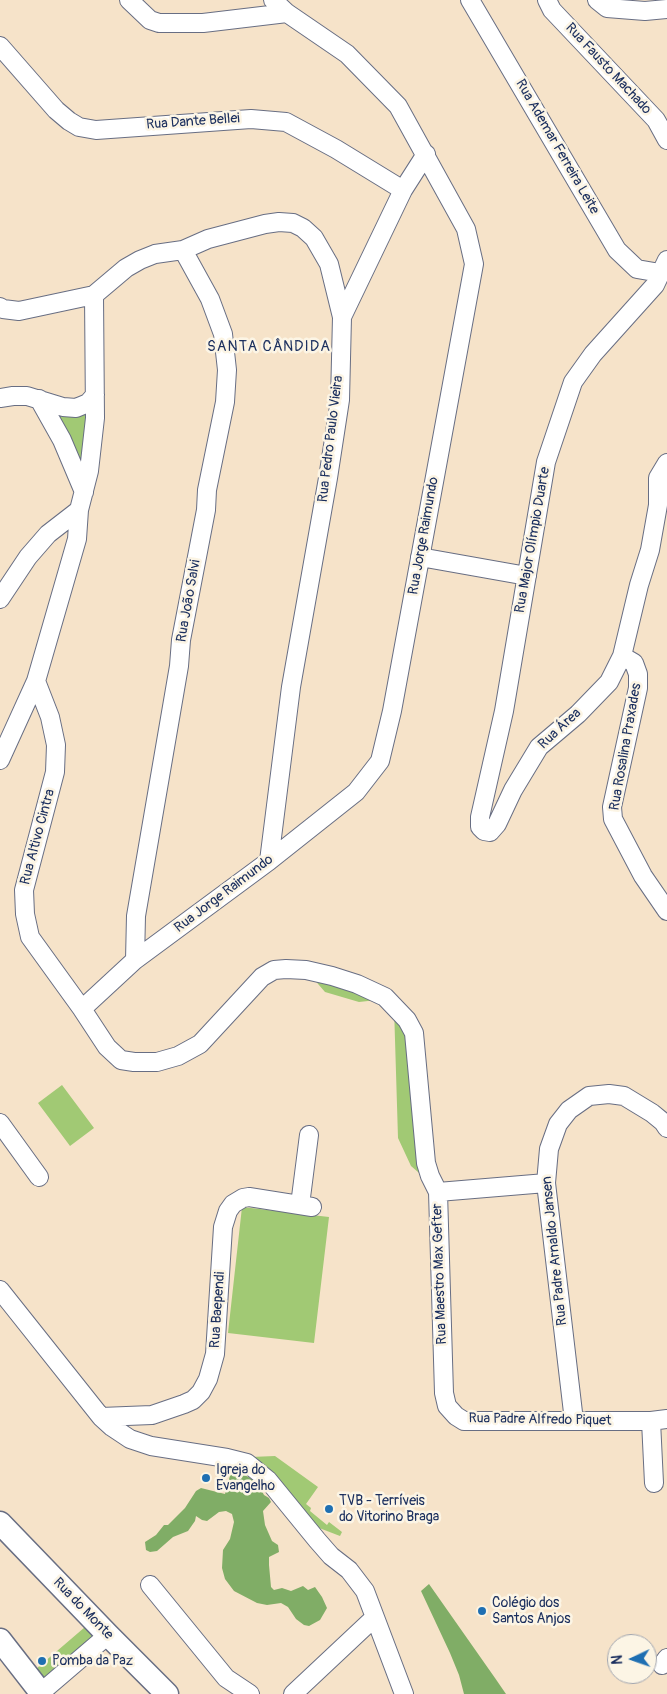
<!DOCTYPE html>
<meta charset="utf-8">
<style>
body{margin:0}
#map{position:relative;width:667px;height:1694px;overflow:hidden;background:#f6e3c9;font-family:Pangolin,sans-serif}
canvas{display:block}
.north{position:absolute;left:607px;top:1634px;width:50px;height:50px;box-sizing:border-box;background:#fcf5e5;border:1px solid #a2a6af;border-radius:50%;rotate:267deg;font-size:14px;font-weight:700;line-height:20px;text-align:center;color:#1b2f5e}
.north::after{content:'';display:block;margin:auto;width:18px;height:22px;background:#1f6fb2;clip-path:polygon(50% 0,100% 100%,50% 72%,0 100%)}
</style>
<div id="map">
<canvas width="667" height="1694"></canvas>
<div class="north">N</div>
</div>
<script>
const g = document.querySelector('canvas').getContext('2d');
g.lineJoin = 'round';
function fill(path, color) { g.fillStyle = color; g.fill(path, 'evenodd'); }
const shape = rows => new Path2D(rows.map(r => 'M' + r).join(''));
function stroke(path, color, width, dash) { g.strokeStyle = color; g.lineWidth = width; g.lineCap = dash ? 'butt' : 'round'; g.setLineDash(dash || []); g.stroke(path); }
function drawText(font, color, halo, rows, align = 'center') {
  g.font = font + ' Pangolin,sans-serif'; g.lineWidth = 5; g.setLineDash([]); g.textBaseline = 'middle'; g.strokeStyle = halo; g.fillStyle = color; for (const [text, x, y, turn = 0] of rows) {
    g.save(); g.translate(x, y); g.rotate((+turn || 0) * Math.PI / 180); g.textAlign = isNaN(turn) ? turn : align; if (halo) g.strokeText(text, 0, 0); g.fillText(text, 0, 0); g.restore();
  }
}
fill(shape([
 [88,407,85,475,53,408],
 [312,977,377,1000,359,1002,325,992],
 [394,1007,407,1020,433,1185,411,1166,398,1138],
 [62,1085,94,1128,70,1146,38,1103],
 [242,1207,329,1217,314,1343,228,1333],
 [275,1456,318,1487,306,1504,311,1508,310,1511,327,1525,329,1522,342,1532,340,1536,314,1526,251,1457],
 [92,1621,104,1636,41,1689,29,1675]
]), '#a1c974');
fill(shape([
 [231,1472,243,1474,257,1482,264,1495,269,1498,271,1502,263,1511,265,1525,272,1541,278,1545,279,1552,269,1557,269,1565,271,1587,274,1590,282,1588,291,1591,303,1586,308,1590,315,1587,322,1597,327,1608,320,1620,309,1626,304,1625,296,1619,288,1607,281,1603,267,1605,257,1603,234,1591,225,1579,222,1568,223,1550,230,1539,234,1522,232,1514,226,1511,219,1512,207,1521,202,1520,196,1516,195,1521,188,1531,173,1537,157,1551,150,1552,146,1550,145,1542,156,1535,164,1525,168,1525,185,1508,196,1491,201,1488,225,1494],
 [429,1584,495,1678,506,1694,464,1694,459,1675,450,1653,421,1591]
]), '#80ad66');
const minor = shape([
 [129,0,150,20,159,23,203,23,287,13],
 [470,0,617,250,637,269,660,273],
 [547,0,552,10,656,120,667,140],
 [597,0,607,8,645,11,667,9],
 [0,46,56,110,69,121,79,127,96,130,251,119,286,122,336,149,403,190],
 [667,260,655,285,593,354,573,382,546,462,504,711,480,817,480,827,484,831,490,832,497,824,513,790,539,747,578,714,609,682,622,656,639,585,650,550,658,505,658,478,667,463],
 [0,307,3,309,19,311,94,295,126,268,140,260,155,254,183,250,208,239,265,224,279,222,293,223,303,228,314,238,329,264,342,317,340,400,328,478,291,687,269,861],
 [342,317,403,190,426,154],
 [0,398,13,396,27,396,63,407,76,408,88,403,95,395],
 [39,399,62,440,84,492],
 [420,557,527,576],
 [0,599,28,557,48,534,79,510],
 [622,656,634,663,638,674,638,688,612,807,613,819,643,876,667,911],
 [36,681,50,717,56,745,55,772,24,890,25,914,30,937,82,1009,107,1047,121,1060,134,1062,157,1062,178,1056,200,1044,262,977,274,970,286,969,306,970,332,976,357,984,385,997,407,1020,414,1033,426,1163,430,1176,438,1192,444,1393,447,1406,456,1416,464,1421,651,1421],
 [0,760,36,681,77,539,79,510,89,471,95,418,94,295],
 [135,960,136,916,179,666,181,640,206,510,207,490,225,402,227,370,223,334,210,299,183,250],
 [82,1009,135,960,269,861,356,792,380,761,392,711,474,264,466,229,398,106,347,54,287,13,273,0],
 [0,1123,39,1177],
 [438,1192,546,1183],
 [300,1205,309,1135],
 [0,1290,101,1417,112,1427,130,1439,151,1446,227,1458,247,1463,268,1480,317,1540,331,1556,349,1570,365,1591,404,1694],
 [101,1417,152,1415,184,1404,193,1400,201,1392,208,1379,215,1354,223,1227,228,1211,233,1204,243,1198,249,1197,312,1207],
 [574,1421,546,1183,549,1149,558,1124,569,1110,589,1096,609,1094,624,1096,652,1113,663,1122,667,1128],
 [654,1483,651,1421,667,1419],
 [150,1585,226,1678,250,1694],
 [662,1665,667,1658],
 [39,1694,108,1635],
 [293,1694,374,1618]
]);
const major = shape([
 [0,1523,108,1635,167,1694],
 [0,1640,42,1694]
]);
stroke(minor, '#686e83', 20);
stroke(major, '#686e83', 25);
stroke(minor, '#fff', 18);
stroke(major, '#fff', 22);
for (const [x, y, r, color] of [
 [206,1478,5,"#1f6fb2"],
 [329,1509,5,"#1f6fb2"],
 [482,1611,5,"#1f6fb2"],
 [42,1661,5,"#1f6fb2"]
]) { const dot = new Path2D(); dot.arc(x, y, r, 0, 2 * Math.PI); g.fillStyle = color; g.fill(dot); stroke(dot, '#fcf5e5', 2); }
drawText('14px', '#1b2f5e', '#fcf5e5', [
 ["Rua Fausto Machado",608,69,47],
 ["Rua Dante Bellei",193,122,-4],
 ["Rua Ademar Ferreira Leite",557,147,60],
 ["Rua Pedro Paulo Vieira",331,439,-83],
 ["Rua Jorge Raimundo",424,536,-80],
 ["Rua Major Olímpio Duarte",533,540,-80],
 ["Rua João Salvi",189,601,-80],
 ["Rua Área",560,729,-43],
 ["Rua Rosalina Praxades",626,747,-80],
 ["Rua Altivo Cintra",38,837,-75],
 ["Rua Jorge Raimundo",224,894,-37],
 ["Rua Padre Arnaldo Jansen",555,1251,-96],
 ["Rua Maestro Max Gefter",440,1274,-92],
 ["Rua Baependi",218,1310,-86],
 ["Rua Padre Alfredo Piquet",540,1420,1],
 ["Rua do Monte",83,1609,46]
]);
drawText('14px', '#1b2f5e', '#fcf5e5', [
 ["Igreja do",216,1470],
 ["Evangelho",216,1486],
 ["TVB - Terríveis",339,1501],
 ["do Vitorino Braga",339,1517],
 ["Colégio dos",492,1603],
 ["Santos Anjos",492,1619],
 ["Pomba da Paz",52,1661]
], 'left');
g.letterSpacing = '1px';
drawText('15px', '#1b2f5e', '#fcf5e5', [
 ["SANTA CÂNDIDA",269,347]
]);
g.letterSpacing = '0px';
</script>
